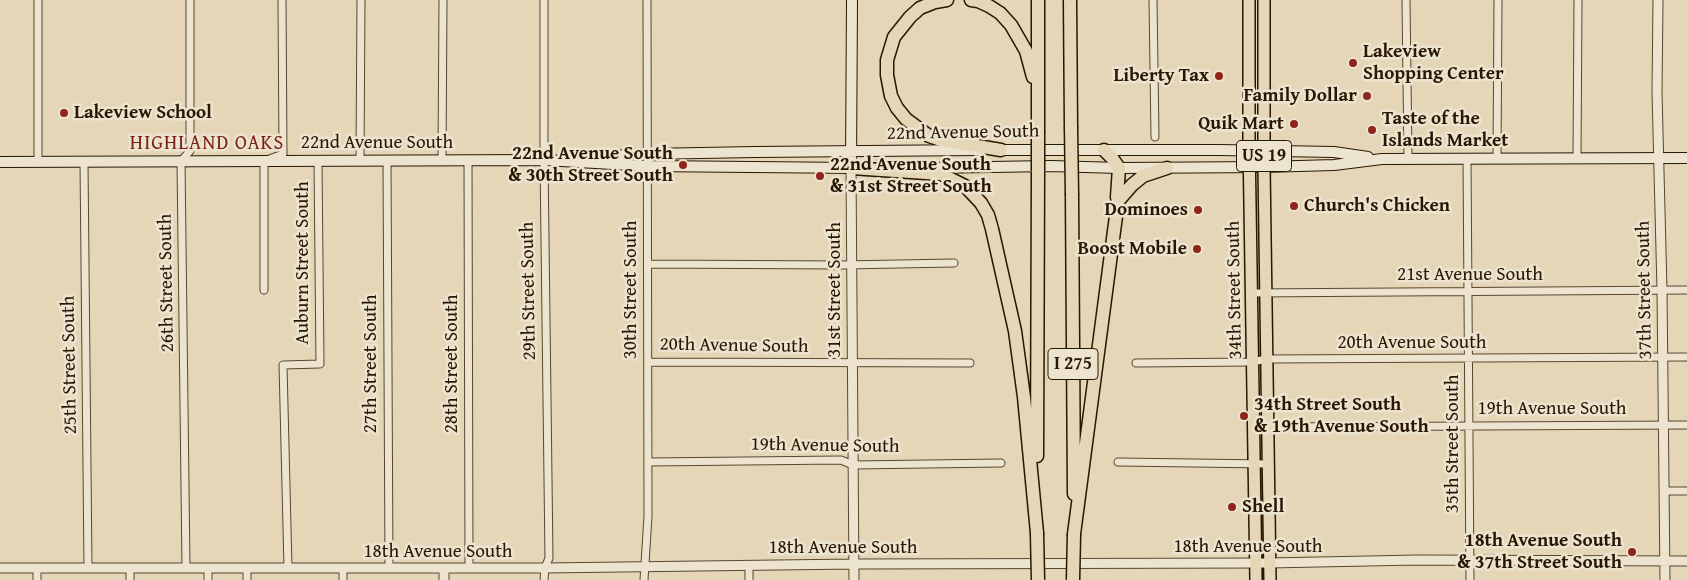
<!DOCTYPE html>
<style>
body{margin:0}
canvas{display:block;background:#e4d6b7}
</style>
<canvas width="1687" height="580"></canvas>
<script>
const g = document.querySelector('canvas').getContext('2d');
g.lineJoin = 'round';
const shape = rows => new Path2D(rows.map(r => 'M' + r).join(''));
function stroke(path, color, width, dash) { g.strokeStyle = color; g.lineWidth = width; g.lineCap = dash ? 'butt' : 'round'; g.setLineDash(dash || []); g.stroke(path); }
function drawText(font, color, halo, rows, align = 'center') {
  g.font = font + ' "Gentium Book Plus",serif'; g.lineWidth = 5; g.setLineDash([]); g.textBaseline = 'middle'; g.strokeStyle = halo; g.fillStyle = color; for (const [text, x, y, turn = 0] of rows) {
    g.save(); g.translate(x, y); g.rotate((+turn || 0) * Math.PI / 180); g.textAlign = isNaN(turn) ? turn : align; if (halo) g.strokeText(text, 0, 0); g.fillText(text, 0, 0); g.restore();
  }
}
const minor = shape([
 [1153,0,1155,137],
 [1406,0,1408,159],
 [1467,158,1470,580],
 [1497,158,1498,0],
 [1577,158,1578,0],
 [442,160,443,0],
 [468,160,469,568],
 [360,161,361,0],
 [387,161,389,568],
 [38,162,38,0],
 [84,162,88,568],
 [648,264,843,265,954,263],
 [264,290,264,161,283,154,282,0],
 [1252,293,1687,290],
 [648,362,970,363],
 [1136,363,1253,362,1266,359,1687,357],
 [1267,427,1687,425],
 [648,462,841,460,853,465,1001,463],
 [1118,462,1268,464],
 [1664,491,1687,491],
 [37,568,37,580],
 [130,568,130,580],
 [186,568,181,161,190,151,190,0],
 [208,568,208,580],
 [288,568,283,365,320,364,318,161],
 [343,568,343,580],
 [247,580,247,568],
 [544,580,545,568,549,558,544,160,544,0],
 [644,580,648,516,647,0],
 [749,580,749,565]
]);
const tertiary = shape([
 [1658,0,1657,92,1662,290,1665,580],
 [851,168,854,580],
 [0,568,545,568,854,564,1269,563,1417,560,1687,561],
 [444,568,444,580]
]);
const secondary = shape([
 [995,150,1219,150,1334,152,1368,157],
 [593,157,647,154,755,152,978,150],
 [0,162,544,160,647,166,857,168],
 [851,168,852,0],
 [929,168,1051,166,1119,168,1264,167,1334,165,1382,159,1687,158]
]);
const trunk = shape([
 [1249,0,1249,143,1256,580],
 [1264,0,1264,167,1270,580]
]);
const motorway = shape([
 [947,0,935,2,920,8,910,17,894,37,887,60,887,75,891,96,897,108,906,119,929,136,941,140,1001,150],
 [971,0,978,1,989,6,1000,13,1011,25,1026,51,1033,77],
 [1070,0,1071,127],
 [1038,131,1038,0],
 [851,168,941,174,965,186,981,203,988,215,992,229,1015,331,1024,397,1037,533],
 [1072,195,1074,494],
 [1118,201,1132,185,1143,176,1167,168],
 [1037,456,1038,171],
 [1074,534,1118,201,1117,197,1119,168,1112,158,1104,150]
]);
stroke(minor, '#58472e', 9);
stroke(tertiary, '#58472e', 11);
stroke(secondary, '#291700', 12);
stroke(trunk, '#291700', 14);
stroke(motorway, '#291700', 15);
stroke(minor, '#ede4d0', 7);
stroke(tertiary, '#ede4d0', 9);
stroke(secondary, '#ede4d0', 10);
stroke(trunk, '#e4d6b7', 11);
stroke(motorway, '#e4d6b7', 12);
const motorwayBridge = shape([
 [1071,127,1072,195],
 [1038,171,1038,131],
 [1037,533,1038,580],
 [1073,580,1074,534]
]);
stroke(motorwayBridge, '#291700', 15, []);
stroke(motorwayBridge, '#e4d6b7', 12);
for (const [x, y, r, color] of [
 [1353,63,5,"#8f2418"],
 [1219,76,5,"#8f2418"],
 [1367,96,5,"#8f2418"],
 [64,113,5,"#8f2418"],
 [1294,124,5,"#8f2418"],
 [1372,130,5,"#8f2418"],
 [683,165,5,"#8f2418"],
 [820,176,5,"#8f2418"],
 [1294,206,5,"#8f2418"],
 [1198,210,5,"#8f2418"],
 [1197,249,5,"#8f2418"],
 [1244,416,5,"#8f2418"],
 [1232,507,5,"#8f2418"],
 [1632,552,5,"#8f2418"]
]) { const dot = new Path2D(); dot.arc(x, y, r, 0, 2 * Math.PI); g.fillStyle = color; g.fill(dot); stroke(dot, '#ede4d0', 2); }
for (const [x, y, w] of [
 [1264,156,55],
 [1073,364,50]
]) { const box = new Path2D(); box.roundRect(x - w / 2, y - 15.5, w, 31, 4); g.fillStyle = '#ede4d0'; g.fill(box); stroke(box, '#291700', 1); }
drawText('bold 18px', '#291700', null, [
 ["US 19",1264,156],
 ["I 275",1073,364]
]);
drawText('bold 19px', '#291700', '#ede4d0', [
 ["Lakeview",1363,52],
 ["Shopping Center",1363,74],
 ["Liberty Tax",1209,76,"right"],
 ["Family Dollar",1357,96,"right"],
 ["Lakeview School",74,113],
 ["Taste of the",1382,119],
 ["Islands Market",1382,141],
 ["Quik Mart",1284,124,"right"],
 ["22nd Avenue South",673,154,"right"],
 ["& 30th Street South",673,176,"right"],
 ["22nd Avenue South",830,165],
 ["& 31st Street South",830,187],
 ["Church's Chicken",1304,206],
 ["Dominoes",1188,210,"right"],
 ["Boost Mobile",1187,249,"right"],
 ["34th Street South",1254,405],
 ["& 19th Avenue South",1254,427],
 ["Shell",1242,507],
 ["18th Avenue South",1622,541,"right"],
 ["& 37th Street South",1622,563,"right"]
], 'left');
drawText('19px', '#291700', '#ede4d0', [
 ["22nd Avenue South",963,133,-1],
 ["22nd Avenue South",377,143],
 ["Auburn Street South",303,263,-90],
 ["21st Avenue South",1470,275],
 ["26th Street South",167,283,-91],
 ["30th Street South",631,290,-90],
 ["31st Street South",835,290,-90],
 ["34th Street South",1235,290,-91],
 ["37th Street South",1645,290,-91],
 ["29th Street South",529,291,-91],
 ["20th Avenue South",1412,343],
 ["20th Avenue South",734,346,1],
 ["27th Street South",371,364,-90],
 ["28th Street South",452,364,-90],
 ["25th Street South",70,365,-91],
 ["19th Avenue South",1552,409],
 ["35th Street South",1453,444,-90],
 ["19th Avenue South",825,446,1],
 ["18th Avenue South",1248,547],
 ["18th Avenue South",843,548],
 ["18th Avenue South",438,552]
]);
g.letterSpacing = '1px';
drawText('20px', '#7a1f14', '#ede4d0', [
 ["HIGHLAND OAKS",207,144]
]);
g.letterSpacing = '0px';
</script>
